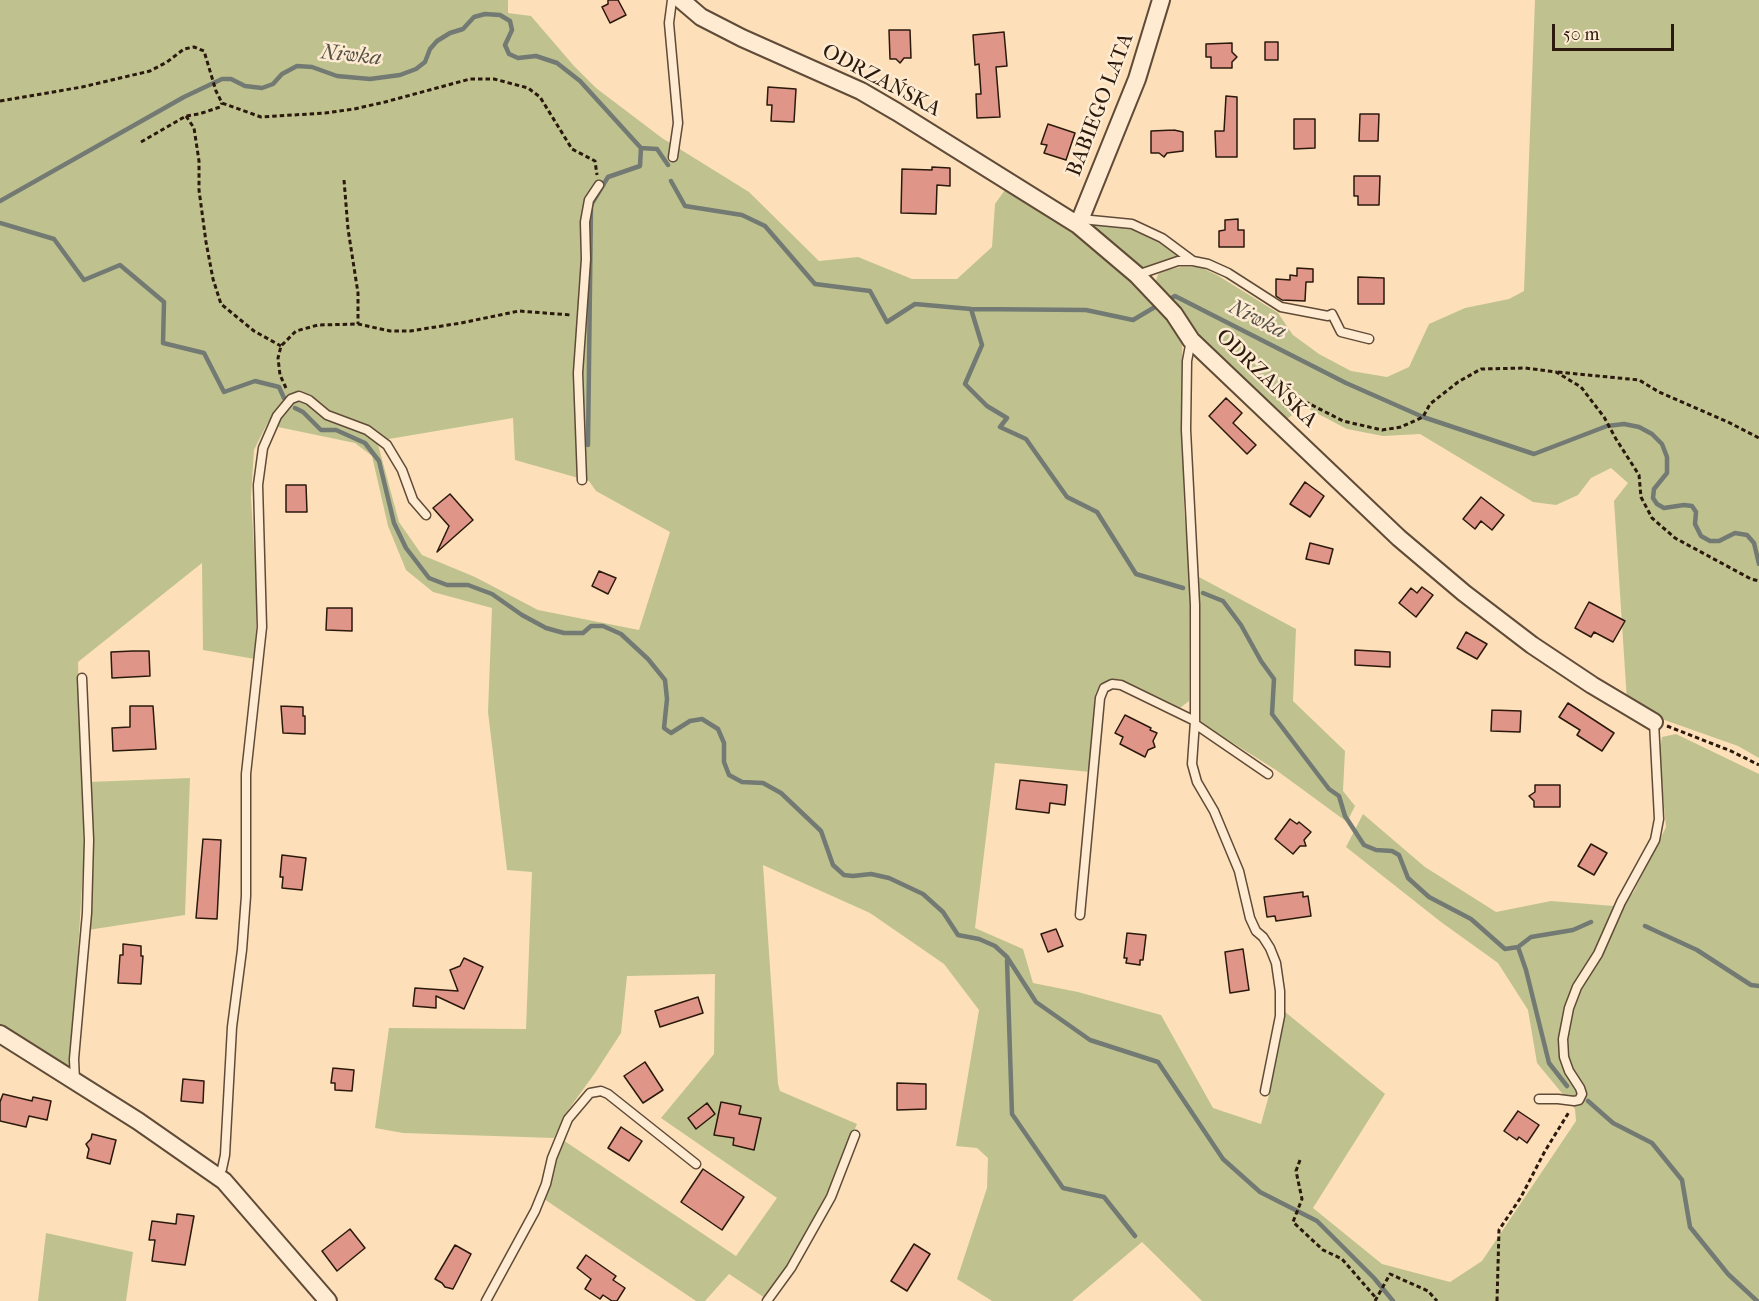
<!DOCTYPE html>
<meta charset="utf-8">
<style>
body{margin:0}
#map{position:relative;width:1759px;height:1301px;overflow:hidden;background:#fde0b9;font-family:"IM FELL French Canon",serif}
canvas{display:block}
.scale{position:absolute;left:1552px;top:24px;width:122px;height:27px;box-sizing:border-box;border:3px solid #2a190c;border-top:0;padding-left:8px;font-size:18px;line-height:21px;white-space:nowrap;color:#2a190c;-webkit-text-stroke:4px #feebd2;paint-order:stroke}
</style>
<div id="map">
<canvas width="1759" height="1301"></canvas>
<div class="scale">50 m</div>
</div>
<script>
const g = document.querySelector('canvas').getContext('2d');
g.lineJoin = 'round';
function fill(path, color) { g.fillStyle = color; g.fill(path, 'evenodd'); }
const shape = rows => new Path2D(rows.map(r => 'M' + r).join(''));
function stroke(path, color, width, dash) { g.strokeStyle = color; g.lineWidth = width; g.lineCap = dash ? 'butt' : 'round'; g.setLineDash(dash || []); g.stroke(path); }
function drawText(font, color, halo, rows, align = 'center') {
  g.font = font + ' "IM FELL French Canon",serif'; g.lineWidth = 5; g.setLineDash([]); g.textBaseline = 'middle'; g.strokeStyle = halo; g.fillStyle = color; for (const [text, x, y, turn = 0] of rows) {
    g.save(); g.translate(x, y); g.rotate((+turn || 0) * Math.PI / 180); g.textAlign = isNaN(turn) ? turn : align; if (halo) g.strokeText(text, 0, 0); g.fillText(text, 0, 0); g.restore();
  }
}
fill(shape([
 [0,0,508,0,508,13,531,16,574,66,596,88,662,138,749,192,819,261,858,257,912,279,957,279,992,247,995,204,1007,187,1050,212,1132,279,1182,334,1184,509,1190,576,1189,701,1180,708,1120,679,1110,680,1099,686,1095,695,1091,772,995,763,975,928,1023,949,1033,983,1078,992,1161,1015,1213,1108,1261,1124,1269,1095,1284,1011,1385,1094,1313,1208,1382,1264,1450,1282,1482,1261,1576,1121,1575,1109,1537,1063,1528,1010,1498,963,1441,922,1346,847,1363,814,1425,867,1496,912,1551,901,1614,906,1633,893,1666,827,1659,754,1662,737,1676,734,1759,774,1759,1301,1202,1301,1142,1242,1072,1301,992,1301,957,1279,987,1188,988,1158,977,1148,956,1146,979,1010,944,964,870,913,763,865,778,1084,780,1091,857,1124,827,1193,788,1266,765,1298,729,1274,705,1301,696,1301,544,1199,563,1140,736,1256,777,1198,661,1118,714,1054,715,974,627,976,621,1033,595,1073,566,1113,554,1138,403,1133,375,1128,389,1028,526,1029,532,872,507,870,488,712,492,608,433,592,406,570,388,526,372,456,355,443,278,427,268,422,254,450,251,497,257,597,255,659,203,650,202,563,78,662,84,853,71,1066,68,1070,0,1030],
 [513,418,515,460,589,481,596,491,670,532,639,630,538,610,475,577,422,555,399,522,377,441],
 [1535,0,1759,0,1759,758,1738,746,1656,717,1627,701,1614,501,1628,483,1611,468,1591,478,1578,495,1556,505,1533,502,1420,434,1383,436,1347,429,1303,406,1286,420,1208,347,1155,284,1158,274,1167,270,1181,267,1200,267,1217,275,1278,313,1293,335,1319,354,1351,371,1387,377,1409,367,1429,324,1465,308,1509,299,1524,291],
 [1087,222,1131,227,1161,241,1180,256,1144,269,1136,268],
 [1199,577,1296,629,1293,701,1345,751,1343,791,1355,806,1347,822,1276,770,1201,723,1199,718],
 [190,778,185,915,88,930,89,782],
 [46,1233,133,1252,126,1301,38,1301]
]), '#bfc28f');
stroke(shape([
 [671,181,685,206,742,215,765,226,815,284,870,291,887,322,915,304,971,309,1086,310,1133,320,1160,304],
 [0,201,184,97,222,79,231,79,245,86,262,88,273,84,282,74,297,66,312,67,337,76,370,79,400,75,416,69,425,62,430,49,437,41,450,33,463,29,474,17,485,14,500,15,510,21,512,30,505,45,509,54,518,58,536,56,557,63,580,81,641,148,657,149,668,165],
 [0,223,54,239,84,280,120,265,164,302,163,343,204,353,224,392,255,381,279,387,284,398],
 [1168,300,1175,296,1346,383,1423,417,1534,454,1607,426,1624,424,1639,427,1652,434,1662,444,1667,457,1667,473,1654,489,1653,498,1657,504,1664,508,1684,505,1692,506,1696,512,1695,524,1701,536,1710,541,1719,541,1735,533,1747,535,1754,543,1759,564],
 [971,309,982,345,965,384,987,406,1007,418,1000,427,1026,439,1067,497,1097,512,1136,574,1183,588],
 [295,408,303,412,321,430,336,430,365,443,379,461,394,523,406,548,429,578,447,585,468,585,492,594,522,615,546,628,564,633,583,633,591,626,603,626,621,634,648,659,665,680,667,699,664,728,671,733,690,721,702,719,718,729,724,743,724,762,729,775,742,782,763,783,781,793,821,831,833,865,844,875,853,876,871,874,889,878,923,894,943,912,958,935,979,939,995,946,1007,957,1036,1002,1090,1040,1158,1062,1223,1159,1260,1192,1317,1221,1374,1278,1393,1301],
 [588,445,591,205,608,177,640,166,641,148],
 [1203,593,1223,601,1241,625,1261,661,1274,679,1272,714,1329,789,1339,796,1345,816,1364,845,1376,850,1392,851,1399,855,1408,878,1429,897,1471,919,1505,949,1518,947,1531,937,1573,930,1591,922],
 [1645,926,1697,950,1751,985,1759,986],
 [1518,947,1526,970,1549,1063,1567,1086],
 [1007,960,1012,1114,1063,1188,1104,1197,1135,1236],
 [1588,1101,1613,1123,1652,1143,1682,1180,1690,1227,1728,1274,1757,1301]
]), '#727a73', 4.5);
const building = shape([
 [608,0,618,0,626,15,610,23,602,7,608,4,608,0],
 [889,30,910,30,911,58,904,58,900,63,896,59,890,59,889,30],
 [1004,32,1007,66,996,67,1000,117,977,118,976,94,981,94,979,64,975,65,973,35,1004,32],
 [1265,42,1278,42,1278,60,1265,60,1265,42],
 [1232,43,1232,52,1237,57,1232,62,1232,68,1211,68,1211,57,1206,57,1206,44,1232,43],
 [768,87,796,89,794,122,771,121,772,105,767,105,768,87],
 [1226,96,1237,97,1237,157,1216,157,1215,131,1224,131,1226,96],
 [1360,114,1379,114,1378,141,1359,141,1360,114],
 [1294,119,1315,119,1315,148,1294,149,1294,119],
 [1048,124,1075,133,1066,160,1044,153,1047,145,1041,144,1048,124],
 [1174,130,1183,132,1183,151,1167,153,1164,157,1159,153,1151,153,1151,131,1174,130],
 [932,167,950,168,950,186,937,185,936,214,901,213,902,169,932,170,932,167],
 [1354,176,1380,176,1379,205,1358,205,1358,196,1354,196,1354,176],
 [1238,219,1238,230,1244,230,1244,247,1219,247,1219,231,1225,230,1225,220,1238,219],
 [1297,268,1313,269,1313,282,1306,282,1305,301,1282,300,1276,296,1276,279,1290,280,1290,275,1297,276,1297,268],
 [1358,277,1384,278,1384,304,1358,304,1358,277],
 [1226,398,1242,413,1233,423,1256,445,1247,454,1209,416,1226,398],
 [1305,482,1324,496,1310,517,1290,504,1305,482],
 [286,485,306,485,307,512,286,512,286,485],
 [450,494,473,520,437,552,449,526,433,508,450,494],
 [1481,497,1504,515,1492,530,1481,521,1475,529,1463,519,1481,497],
 [1310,543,1333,549,1329,564,1306,559,1310,543],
 [599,571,616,578,608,594,592,586,599,571],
 [1422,587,1433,595,1416,617,1399,603,1411,588,1417,593,1422,587],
 [1589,602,1625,621,1613,642,1594,632,1591,637,1575,628,1589,602],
 [327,608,352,608,352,631,326,630,327,608],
 [1466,632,1487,644,1477,659,1457,648,1466,632],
 [1355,650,1390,652,1390,667,1355,665,1355,650],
 [133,651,149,651,150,676,112,678,111,652,133,651],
 [1568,703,1614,733,1602,751,1577,735,1580,730,1559,717,1568,703],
 [130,706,153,706,156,749,113,751,112,728,130,727,130,706],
 [281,706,303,707,303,716,305,716,305,734,283,733,281,706],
 [1492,710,1521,711,1520,732,1491,731,1492,710],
 [1125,715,1151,728,1150,730,1157,733,1153,741,1155,747,1148,750,1145,757,1120,744,1123,737,1115,733,1125,715],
 [1020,780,1067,785,1065,805,1050,803,1049,813,1016,809,1020,780],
 [1535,785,1560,785,1560,807,1534,807,1534,801,1529,796,1535,792,1535,785],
 [1290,819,1297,824,1299,822,1311,832,1304,840,1306,846,1300,846,1293,854,1275,839,1290,819],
 [203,839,221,840,217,919,196,918,203,839],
 [1591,844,1607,853,1594,875,1578,866,1591,844],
 [282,855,306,858,302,890,282,888,283,877,280,877,282,855],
 [1303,892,1303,897,1308,896,1311,916,1276,921,1275,916,1267,917,1264,897,1303,892],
 [1056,929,1063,946,1048,952,1041,934,1056,929],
 [1127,933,1146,935,1143,960,1140,960,1140,965,1126,963,1127,958,1124,958,1127,933],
 [123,944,141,946,141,956,143,956,141,984,118,983,120,955,123,955,123,944],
 [1243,949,1249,990,1230,993,1225,952,1243,949],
 [464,958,483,967,464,1009,436,996,436,1008,413,1006,415,988,458,991,450,970,460,966,464,958],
 [698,997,703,1013,660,1027,655,1011,698,997],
 [645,1062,663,1090,643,1103,624,1076,645,1062],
 [333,1068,354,1070,352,1091,335,1090,335,1083,331,1083,333,1068],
 [183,1079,204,1081,203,1103,181,1101,183,1079],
 [897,1083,926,1084,926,1109,897,1110,897,1083],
 [3,1094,32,1101,33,1097,51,1101,47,1120,29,1116,26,1127,0,1121,0,1102,3,1094],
 [721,1102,741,1106,739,1114,761,1118,754,1150,733,1145,734,1138,714,1135,721,1102],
 [707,1103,715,1114,696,1129,688,1118,707,1103],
 [1518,1111,1539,1125,1527,1143,1519,1137,1517,1140,1504,1131,1518,1111],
 [621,1127,642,1141,629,1161,608,1148,621,1127],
 [92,1134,116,1140,110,1164,87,1158,89,1149,86,1144,91,1139,92,1134],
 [703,1169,744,1197,722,1230,681,1202,703,1169],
 [177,1214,194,1216,185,1265,152,1261,155,1240,149,1240,152,1221,176,1224,177,1214],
 [350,1229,365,1248,337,1271,322,1251,350,1229],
 [914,1244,930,1254,907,1291,891,1281,914,1244],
 [455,1245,471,1254,453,1289,445,1287,442,1283,435,1279,455,1245],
 [586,1255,616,1276,613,1280,625,1288,617,1301,612,1301,603,1295,600,1299,585,1289,591,1279,577,1268,586,1255]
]);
fill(building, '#df9688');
stroke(building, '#2a190c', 1.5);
const lane = shape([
 [672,0,669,23,678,123,673,157],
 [1081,219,1132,224,1162,238,1193,261,1208,264,1228,273,1281,307,1328,316,1332,314,1341,332,1369,339],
 [1137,275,1178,261,1193,261],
 [1191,340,1187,361,1186,430,1195,605,1195,721,1192,764,1197,782,1214,811,1239,871,1250,918,1256,931,1263,937,1270,948,1276,963,1280,991,1280,1016,1265,1091],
 [582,480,578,373,586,259,585,222,589,200,599,185],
 [1195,724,1268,774],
 [1080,915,1100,698,1104,688,1112,684,1121,685,1195,721],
 [75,1081,74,1059,87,913,89,840,82,678],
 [1539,1099,1558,1099,1574,1101,1579,1100,1582,1094,1580,1088,1569,1071,1564,1057,1563,1039,1569,1008,1577,987,1598,954,1621,902,1655,840,1659,819,1654,722],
 [217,1176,222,1169,225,1155,232,1027,242,950,246,896,246,774,262,627,258,485,263,448,277,416,291,399,299,396,309,400,327,415,367,430,387,445,402,470,413,500,426,515],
 [486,1301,535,1211,546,1184,552,1158,568,1119,590,1093,601,1091,608,1094,696,1164],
 [767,1301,791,1268,831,1197,855,1135]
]);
const street = shape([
 [681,0,701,17,742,38,861,91,897,112,1078,225,1137,275,1174,314,1191,340,1399,538,1464,593,1532,645,1592,685,1654,722],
 [1078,225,1137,79,1161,0],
 [0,1034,138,1121,224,1181,328,1301]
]);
stroke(lane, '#5f4b37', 11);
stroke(street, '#5f4b37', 20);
stroke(shape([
 [0,101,82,87,150,71,167,62,184,49,194,47,204,51,216,91,222,103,261,117,325,113,354,109,385,102,470,79,494,79,528,88,540,97,572,149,595,161,597,175],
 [186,116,194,128,199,161,199,190,206,242,213,279,221,304,254,331,281,346],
 [141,142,186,116,199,114,220,107,222,103],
 [344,180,348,229,358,293,358,324],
 [1558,372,1639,380,1659,392,1728,422,1759,438],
 [286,388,280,375,278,358,281,346,296,331,318,325,358,324,390,331,410,331,461,323,519,311,571,315],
 [1283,406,1288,403,1308,403,1343,421,1382,430,1401,427,1423,417,1430,404,1458,382,1481,369,1525,368,1556,372,1581,387,1604,417,1616,439,1639,475,1641,497,1652,518,1675,538,1751,579,1759,581],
 [1667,726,1731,751,1759,765],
 [1300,1160,1296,1171,1302,1199,1293,1222,1323,1250,1342,1259,1376,1298],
 [1375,1301,1390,1274,1428,1291,1437,1301],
 [1497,1301,1499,1230,1521,1197,1545,1151,1569,1112]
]), '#2a190c', 3, [4.5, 3]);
stroke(lane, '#feebd2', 8);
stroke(street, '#feebd2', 16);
drawText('21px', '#2a190c', '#feebd2', [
 ["ODRZAŃSKA",881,81,28],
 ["BABIEGO LATA",1101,105,-69],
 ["ODRZAŃSKA",1266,379,44]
]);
drawText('italic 22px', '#545248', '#feebd2', [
 ["Niwka",351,56,6],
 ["Niwka",1257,320,27]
]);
</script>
